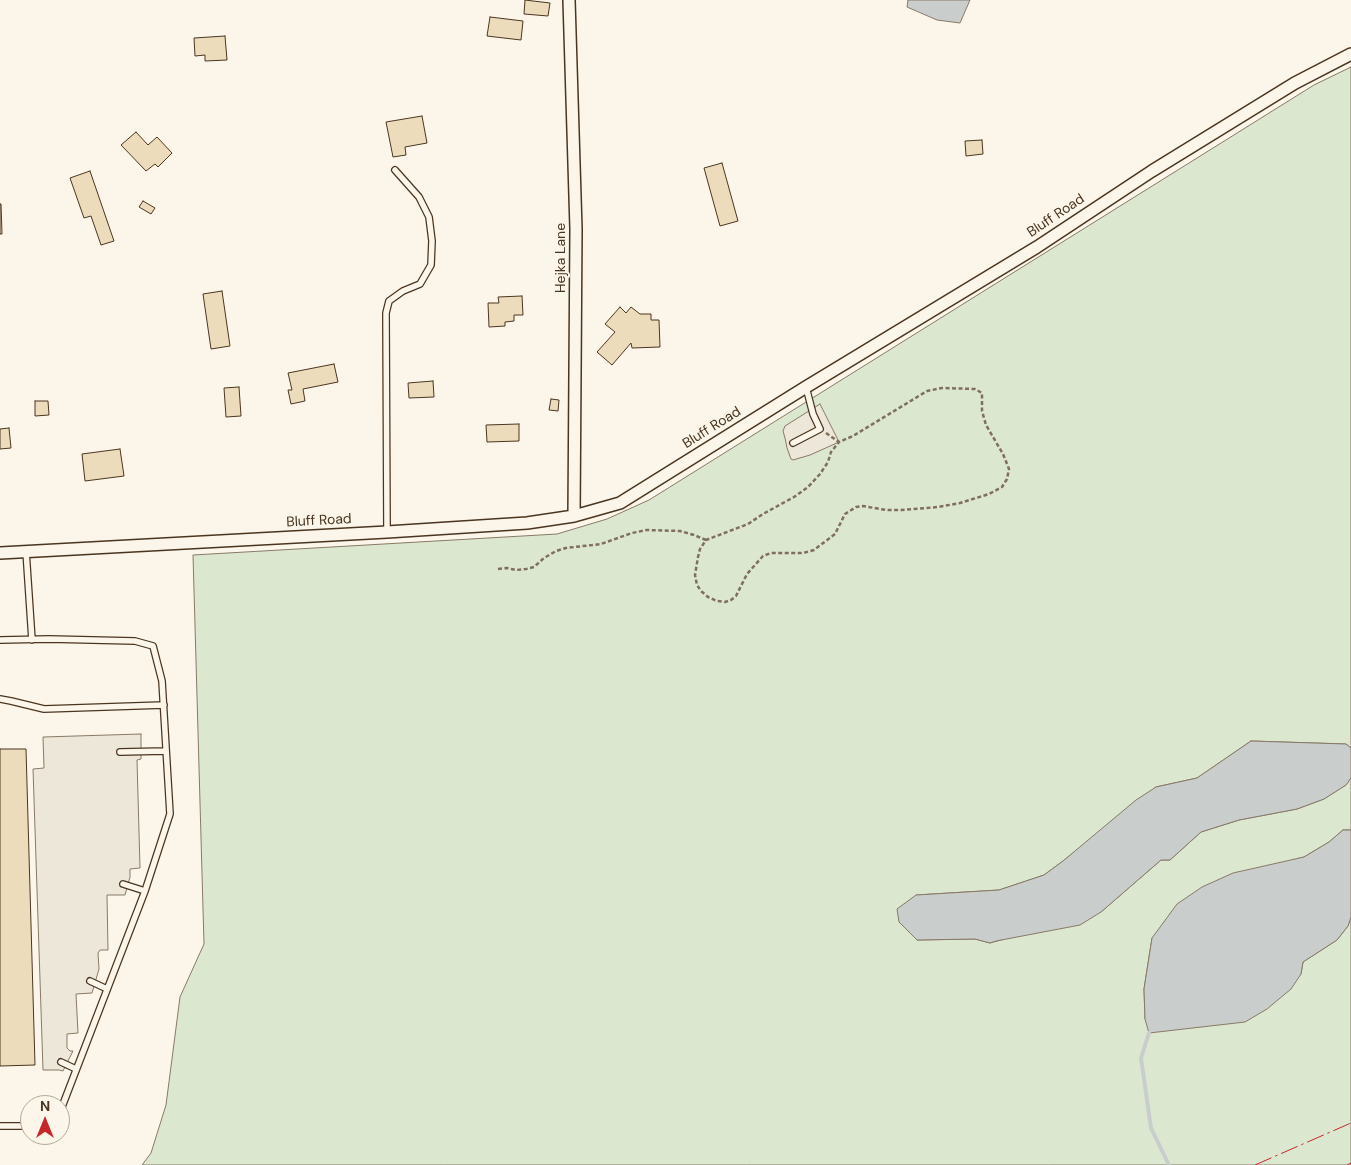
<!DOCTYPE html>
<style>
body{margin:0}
#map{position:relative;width:1351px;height:1165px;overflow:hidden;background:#fbf6e9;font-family:"DM Sans",sans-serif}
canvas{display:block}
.north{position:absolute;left:20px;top:1095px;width:50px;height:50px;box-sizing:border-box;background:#fbf6e9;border:1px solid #b4a999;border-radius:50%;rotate:0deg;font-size:14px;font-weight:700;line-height:20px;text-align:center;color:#4a3520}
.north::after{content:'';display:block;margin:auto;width:18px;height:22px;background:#c62828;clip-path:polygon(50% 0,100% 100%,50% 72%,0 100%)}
</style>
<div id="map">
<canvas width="1351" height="1165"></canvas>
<div class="north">N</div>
</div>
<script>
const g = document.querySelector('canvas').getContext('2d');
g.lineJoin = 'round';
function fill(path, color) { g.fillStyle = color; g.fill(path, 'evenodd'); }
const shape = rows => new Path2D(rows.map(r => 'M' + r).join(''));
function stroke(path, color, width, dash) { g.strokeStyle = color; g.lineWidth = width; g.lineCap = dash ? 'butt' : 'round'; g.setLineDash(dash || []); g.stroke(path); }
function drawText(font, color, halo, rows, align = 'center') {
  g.font = font + ' "DM Sans",sans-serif'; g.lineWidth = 4; g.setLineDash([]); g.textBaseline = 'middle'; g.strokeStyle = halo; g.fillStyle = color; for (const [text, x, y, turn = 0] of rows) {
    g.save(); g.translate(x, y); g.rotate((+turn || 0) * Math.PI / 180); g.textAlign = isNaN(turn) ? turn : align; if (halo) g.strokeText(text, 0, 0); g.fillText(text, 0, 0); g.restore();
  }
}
const green = shape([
 [1351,67,1351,748,1346,744,1251,741,1197,778,1156,787,1063,861,1044,875,999,890,916,895,917,940,975,939,990,943,1101,912,1161,860,1170,860,1201,832,1239,820,1297,809,1324,799,1346,785,1351,778,1351,830,1343,830,1329,842,1304,857,1293,860,1152,938,1144,989,1145,1019,1301,974,1303,962,1337,940,1348,926,1351,917,1351,1165,142,1165,151,1153,166,1105,180,997,204,944,193,555,557,534,607,519,649,500,1314,85,1351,67]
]);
fill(green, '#dce7d0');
stroke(green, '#887966', 1);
const parking = shape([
 [820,404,839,442,810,455,793,460,791,459,787,448,785,438,783,431,785,426,820,404],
 [141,734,141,759,137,760,140,868,130,869,130,877,125,895,107,895,108,950,100,950,98,953,99,969,92,993,76,994,78,1033,67,1034,67,1048,70,1051,73,1051,63,1071,59,1070,43,1070,33,769,44,768,43,737,141,734]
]);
fill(parking, '#ede7d9');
stroke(parking, '#887966', 1);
const water = shape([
 [908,0,970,0,960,23,937,20,907,7,908,0],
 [1251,741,1346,744,1351,748,1351,778,1346,785,1324,799,1297,809,1239,820,1201,832,1170,860,1161,860,1101,912,1080,925,996,941,990,943,975,939,917,940,899,922,897,909,916,895,999,890,1044,875,1063,861,1136,800,1156,787,1197,778,1251,741],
 [1343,830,1351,830,1351,917,1348,926,1337,940,1303,962,1301,974,1291,989,1267,1009,1245,1022,1149,1033,1145,1019,1144,989,1152,938,1177,904,1202,887,1233,873,1304,857,1329,842,1343,830]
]);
fill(water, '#c9cecd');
stroke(water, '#887966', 1);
stroke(shape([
 [1149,1033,1141,1058,1151,1128,1169,1165]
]), '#c9cecd', 4);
const building = shape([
 [525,0,550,3,548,16,524,14,525,0],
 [490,17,523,21,521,40,487,36,490,17],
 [225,36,227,60,205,61,205,55,195,56,194,38,225,36],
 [422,116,427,143,405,147,406,155,393,157,386,122,422,116],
 [136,132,148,145,157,137,172,153,158,167,155,164,146,171,121,145,136,132],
 [982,140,983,154,966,156,965,141,982,140],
 [722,163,738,221,720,226,704,168,722,163],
 [90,171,114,241,101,245,91,216,84,218,70,178,90,171],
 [143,201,155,208,151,214,139,207,143,201],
 [0,204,1,204,2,234,0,234,0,204],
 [222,291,230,346,211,349,203,294,222,291],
 [522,296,523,315,514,315,514,321,505,322,505,326,489,327,488,303,499,303,498,297,522,296],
 [620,307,626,313,631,307,640,314,651,314,651,320,659,320,660,347,632,348,631,343,612,365,597,352,615,332,605,324,620,307],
 [334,364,338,382,303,389,305,401,291,404,288,390,292,390,288,373,334,364],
 [433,381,434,397,409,398,408,383,433,381],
 [239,387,241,416,226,417,224,388,239,387],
 [551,399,559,400,558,411,549,410,551,399],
 [35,401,48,401,49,415,35,416,35,401],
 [519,424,519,441,487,442,486,425,519,424],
 [9,428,11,448,0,449,0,429,9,428],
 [120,449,124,476,85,481,82,454,120,449],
 [0,749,26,749,35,1065,0,1066,0,749]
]);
fill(building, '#ecdcbc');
stroke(building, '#4a3520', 1);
const service = shape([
 [793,443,820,429,813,414,806,387],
 [387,532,386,313,389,301,403,291,420,284,431,265,432,241,429,217,419,197,395,170],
 [26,551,32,640],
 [0,640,49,639,135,641,153,646,162,681,170,814,145,891,60,1112],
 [0,699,11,701,44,709,164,705],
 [120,752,166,751],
 [123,884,145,891],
 [90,981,107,989],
 [61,1062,76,1069],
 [0,1126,30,1126]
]);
const minor = shape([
 [569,0,576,229,574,516],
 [0,553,387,532,527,523,574,516,620,503,806,387,1037,247,1152,171,1295,83,1351,54]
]);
stroke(service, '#4a3520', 8);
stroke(minor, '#4a3520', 14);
stroke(shape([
 [826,433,839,442,853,436,927,391,942,388,975,389,982,393,982,411,986,425,1003,454,1009,469,1007,479,1002,487,989,494,960,503,938,507,902,510,886,510,863,506,856,507,845,514,835,534,814,550,803,553,771,553,763,556,747,574,736,596,731,600,725,602,717,601,708,597,701,591,697,585,695,575,698,557,700,549,706,540,748,524,763,514,794,497,808,487,820,474,828,462,831,452,839,442],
 [498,569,507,568,516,570,526,569,534,567,544,558,556,551,566,548,601,544,632,533,647,530,680,531,694,535,706,540]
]), '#7f6f5c', 2.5, [4, 2.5]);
stroke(service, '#fbf6e9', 5.5);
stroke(minor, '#fbf6e9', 11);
stroke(shape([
 [1255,1165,1351,1123],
 [1347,1165,1351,1163]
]), '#c62828', 1, [18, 4, 2.5, 4]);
drawText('14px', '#4a3520', '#fbf6e9', [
 ["Bluff Road",1056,216,-34],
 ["Hejka Lane",561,258,-90],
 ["Bluff Road",712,428,-32],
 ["Bluff Road",319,521,-3]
]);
</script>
